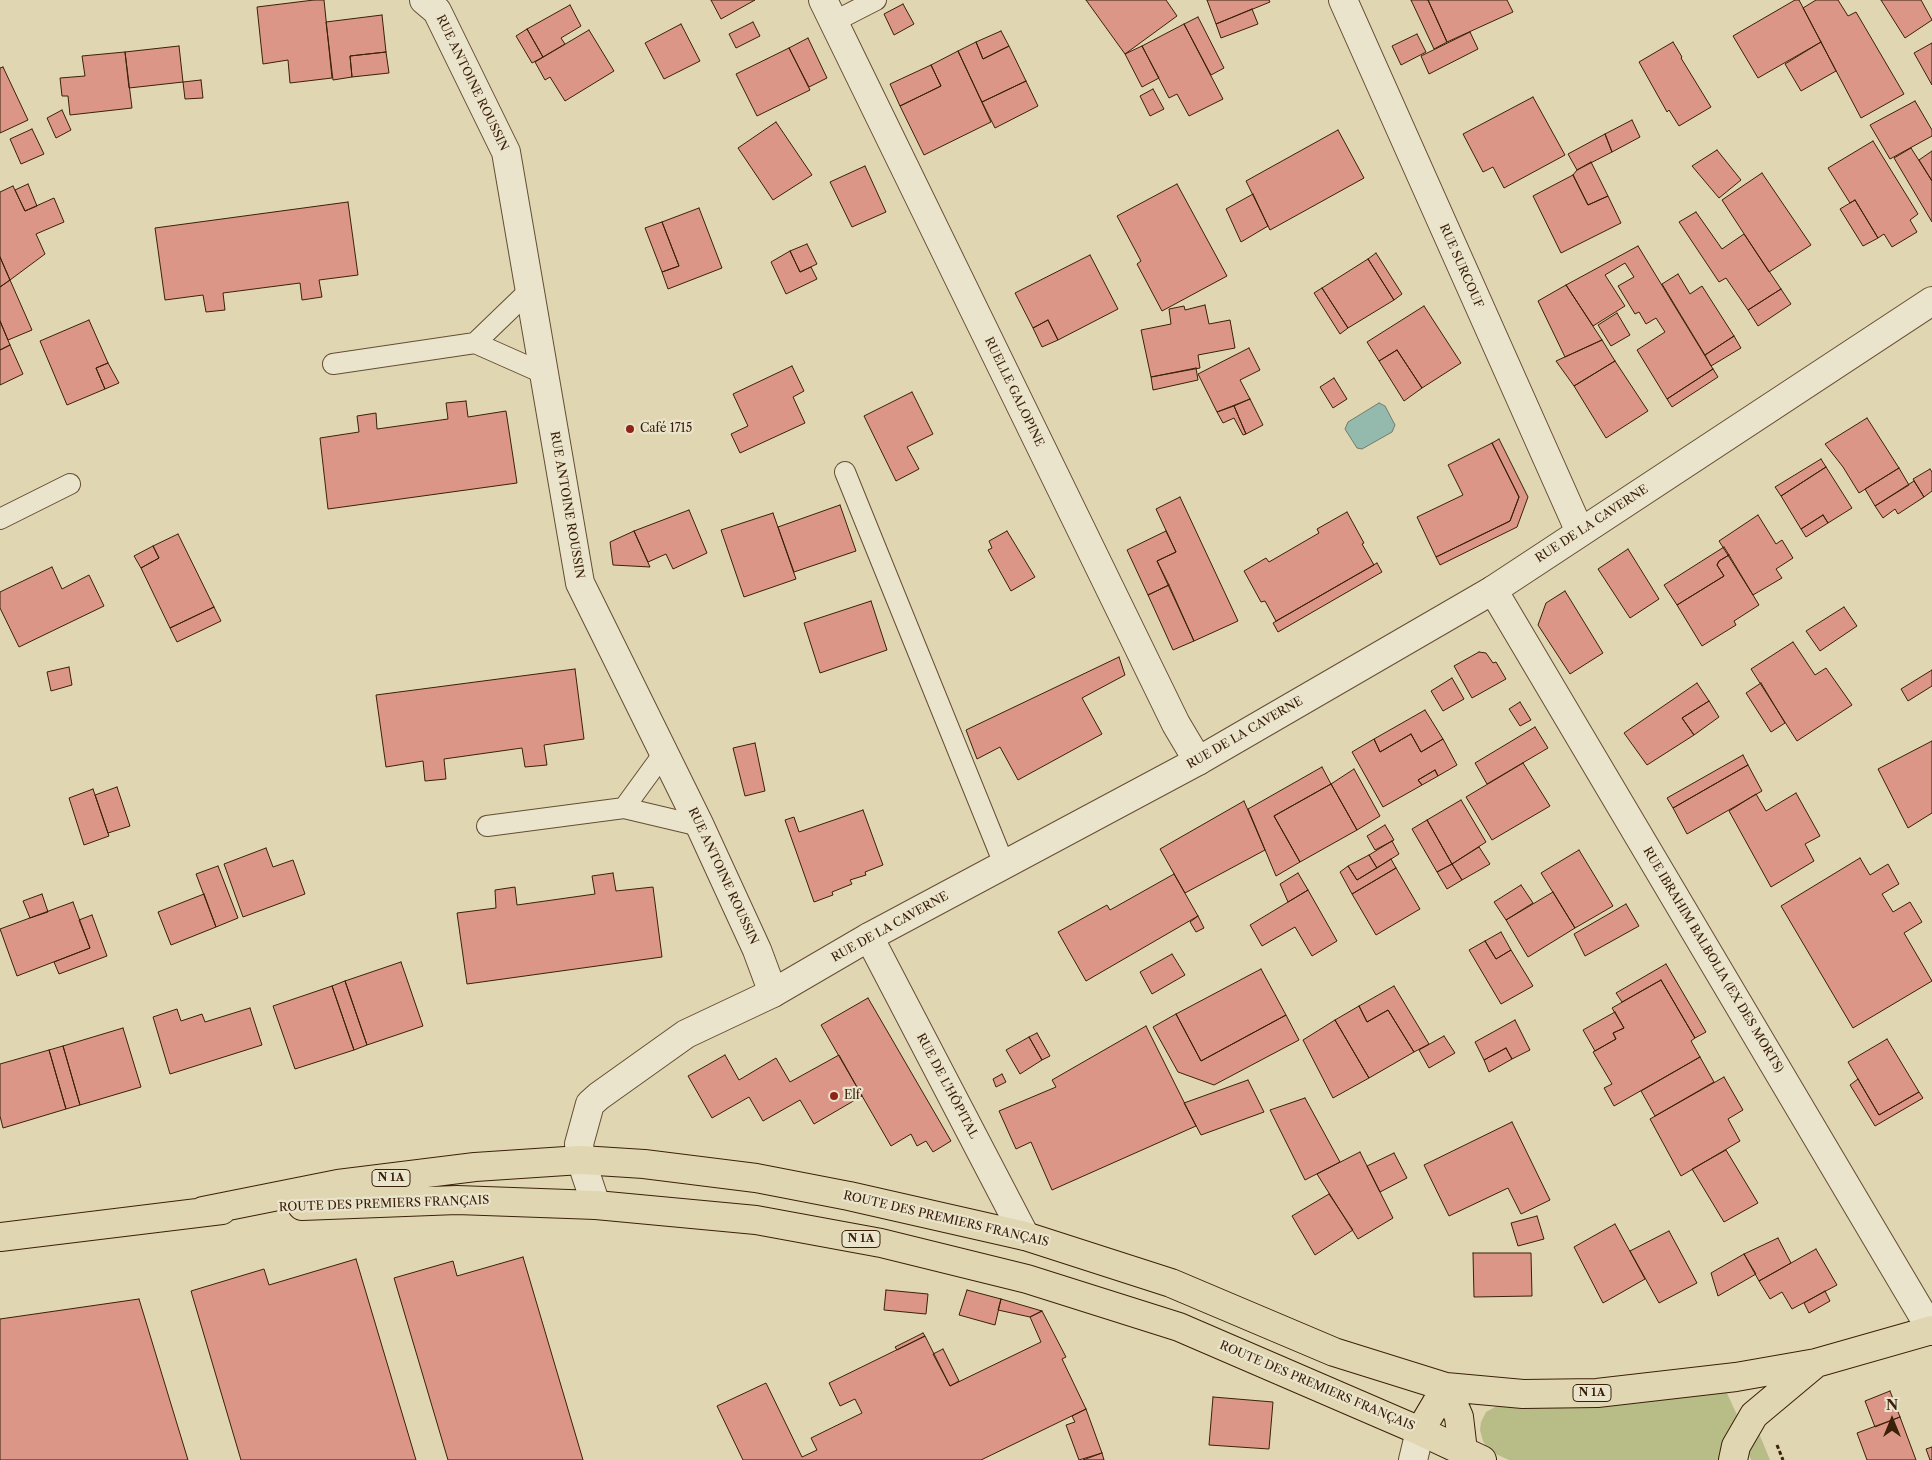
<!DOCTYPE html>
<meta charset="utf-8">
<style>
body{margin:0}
#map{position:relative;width:1932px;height:1460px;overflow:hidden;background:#e0d6b1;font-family:"Libre Caslon Text",serif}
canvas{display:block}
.north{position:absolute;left:1867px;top:1395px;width:50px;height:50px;-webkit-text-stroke:4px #ebe4cc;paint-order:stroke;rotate:0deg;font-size:14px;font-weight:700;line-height:20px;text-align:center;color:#3b200a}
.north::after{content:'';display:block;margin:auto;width:18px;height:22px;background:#3b200a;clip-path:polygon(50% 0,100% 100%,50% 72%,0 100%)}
</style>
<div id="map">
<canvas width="1932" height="1460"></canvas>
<div class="north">N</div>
</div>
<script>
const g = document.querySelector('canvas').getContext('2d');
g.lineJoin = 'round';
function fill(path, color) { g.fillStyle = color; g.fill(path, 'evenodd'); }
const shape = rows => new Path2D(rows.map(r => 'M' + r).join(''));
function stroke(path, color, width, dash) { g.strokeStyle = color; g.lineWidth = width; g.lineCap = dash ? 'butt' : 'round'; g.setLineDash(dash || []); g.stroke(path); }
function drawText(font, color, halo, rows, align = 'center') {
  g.font = font + ' "Libre Caslon Text",serif'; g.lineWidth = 4.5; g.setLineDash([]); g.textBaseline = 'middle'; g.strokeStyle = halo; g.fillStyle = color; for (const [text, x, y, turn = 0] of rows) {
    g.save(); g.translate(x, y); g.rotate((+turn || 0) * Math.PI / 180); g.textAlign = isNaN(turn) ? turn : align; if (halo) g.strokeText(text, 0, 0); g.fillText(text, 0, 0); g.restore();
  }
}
fill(shape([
 [1726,1391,1737,1415,1724,1439,1718,1460,1509,1460,1489,1451,1483,1441,1480,1430,1481,1422,1486,1412,1499,1405,1582,1407,1619,1405],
 [1758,1431,1770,1460,1751,1460,1746,1445]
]), '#b8bc87');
const water = shape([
 [1379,403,1385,406,1395,425,1392,432,1362,449,1357,448,1345,429,1348,422,1379,403]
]);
fill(water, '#94b9ad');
stroke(water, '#707c6c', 1);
const building = shape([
 [314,0,324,0,332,78,290,83,288,60,263,64,257,7,314,0],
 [711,0,755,0,721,19,711,0],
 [1086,0,1166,0,1177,16,1125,54,1086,0],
 [1207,0,1269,0,1270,2,1216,24,1207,0],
 [1411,0,1428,0,1447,42,1434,49,1411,0],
 [1428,0,1507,0,1513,12,1447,42,1428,0],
 [1795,0,1799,0,1821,42,1758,78,1733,36,1795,0],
 [1816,0,1838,0,1848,16,1856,12,1904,94,1861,118,1803,8,1816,0],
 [1881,0,1921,0,1932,20,1905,38,1881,0],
 [903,4,914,24,894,35,884,14,903,4],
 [570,5,581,26,561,38,565,44,543,57,527,29,570,5],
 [1252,9,1258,24,1221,38,1216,24,1252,9],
 [382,15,386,52,350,56,352,77,333,80,326,22,382,15],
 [1198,17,1224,68,1211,75,1184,24,1198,17],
 [753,22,760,36,736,48,729,34,753,22],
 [681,24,700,61,664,79,645,43,681,24],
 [1184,24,1223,99,1189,116,1177,94,1169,98,1142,46,1184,24],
 [527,29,543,57,532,63,516,36,527,29],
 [589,30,614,71,565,101,550,77,545,80,535,62,589,30],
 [1001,31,1009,46,983,59,976,42,1001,31],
 [1470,32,1478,49,1429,74,1421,56,1470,32],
 [1417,34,1426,52,1401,65,1392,46,1417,34],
 [808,38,827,78,809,87,789,48,808,38],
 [976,42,983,59,1009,46,1026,81,982,102,958,51,976,42],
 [1673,42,1682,57,1681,58,1711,107,1679,126,1669,110,1667,112,1639,62,1673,42],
 [1821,42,1836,71,1801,91,1785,64,1821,42],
 [1932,43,1932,85,1914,53,1932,43],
 [179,46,183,82,129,88,125,52,179,46],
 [1142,46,1159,78,1142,87,1125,54,1142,46],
 [789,48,810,90,757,116,736,74,789,48],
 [958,51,991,122,924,155,900,106,941,86,931,65,958,51],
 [125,52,132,108,70,115,68,96,62,96,60,78,85,76,82,56,125,52],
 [386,52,389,73,352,77,350,56,386,52],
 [931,65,941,86,900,106,890,84,931,65],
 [3,67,28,120,0,133,0,68,3,67],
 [201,80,203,98,185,99,183,82,201,80],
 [1026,81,1038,106,995,128,982,102,1026,81],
 [1153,89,1164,109,1150,116,1140,96,1153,89],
 [1533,97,1565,155,1504,188,1493,167,1483,172,1463,134,1533,97],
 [1915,101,1932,130,1932,136,1890,159,1870,125,1915,101],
 [62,110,71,130,56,138,47,118,62,110],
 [1632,120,1640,137,1612,152,1605,134,1632,120],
 [776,122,812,175,773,200,738,148,776,122],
 [32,129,44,154,21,164,10,139,32,129],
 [1338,130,1364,178,1270,230,1246,181,1338,130],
 [1605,134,1612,152,1577,170,1568,154,1605,134],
 [1873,141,1918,214,1910,220,1917,232,1892,247,1884,234,1878,238,1855,200,1850,203,1828,168,1873,141],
 [1911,148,1932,181,1932,222,1894,158,1911,148],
 [1717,150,1741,180,1719,198,1692,166,1717,150],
 [1932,151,1932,181,1919,160,1932,151],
 [1591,162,1608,196,1588,205,1573,175,1577,170,1591,162],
 [865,166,886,212,852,227,830,182,865,166],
 [1762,173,1811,245,1769,272,1722,200,1762,173],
 [1573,175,1588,205,1608,196,1621,223,1561,253,1533,196,1573,175],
 [28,184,37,206,25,211,15,190,28,184],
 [1177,184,1227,276,1162,311,1137,264,1141,261,1117,216,1177,184],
 [13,186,25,211,54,198,64,222,36,234,45,254,10,280,0,257,0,192,13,186],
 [1253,194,1268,226,1241,242,1226,209,1253,194],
 [1855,200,1878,238,1863,246,1840,209,1855,200],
 [348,202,358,275,319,280,322,297,302,300,300,283,223,293,225,310,206,312,203,295,165,300,155,228,348,202],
 [699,208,722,268,668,289,662,272,679,266,662,222,699,208],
 [1696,212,1722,249,1744,234,1781,289,1748,310,1726,278,1719,282,1679,222,1696,212],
 [662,222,679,266,662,272,645,228,662,222],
 [807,244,817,264,800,272,790,251,807,244],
 [1638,246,1713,369,1667,399,1637,350,1665,332,1656,318,1646,324,1639,312,1635,314,1618,286,1634,277,1625,263,1605,275,1625,306,1593,326,1566,285,1638,246],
 [790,251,800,272,811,267,817,279,786,294,771,262,790,251],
 [1376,253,1402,294,1394,300,1368,259,1376,253],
 [1090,255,1118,309,1058,340,1048,320,1033,328,1015,293,1090,255],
 [0,257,10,280,0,287,0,257],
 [1368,259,1394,300,1348,328,1322,288,1368,259],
 [1678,274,1690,294,1702,286,1734,336,1705,355,1662,284,1678,274],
 [10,280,32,330,8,340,0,321,0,287,10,280],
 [1566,285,1602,340,1565,357,1538,301,1566,285],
 [1322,288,1348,328,1340,334,1314,293,1322,288],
 [1781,289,1791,304,1758,326,1748,310,1781,289],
 [1205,305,1209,324,1230,320,1235,348,1198,355,1200,368,1151,377,1141,330,1171,324,1169,309,1184,306,1185,310,1205,305],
 [1424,306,1461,363,1422,388,1397,350,1379,361,1367,342,1424,306],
 [1617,313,1630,335,1611,346,1598,325,1617,313],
 [89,320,108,363,96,368,105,389,67,405,40,341,89,320],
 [1048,320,1058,340,1042,347,1033,328,1048,320],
 [0,321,10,345,0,350,0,321],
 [1734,336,1741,348,1711,366,1705,355,1734,336],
 [1602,340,1615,361,1574,386,1556,361,1602,340],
 [10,345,23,374,0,385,0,350,10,345],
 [1249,348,1260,370,1240,380,1250,399,1217,412,1198,374,1249,348],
 [1397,350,1422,388,1404,401,1379,361,1397,350],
 [1615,361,1648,411,1606,438,1574,386,1615,361],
 [108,363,119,383,105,389,96,368,108,363],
 [792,366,804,391,793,397,805,423,740,453,731,434,748,426,733,394,792,366],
 [1196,368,1198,380,1153,390,1151,377,1196,368],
 [1713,369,1718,377,1672,407,1667,399,1713,369],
 [1334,378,1347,399,1333,408,1320,387,1334,378],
 [912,392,933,434,907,447,919,469,896,481,864,416,912,392],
 [1250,399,1263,425,1246,434,1234,406,1250,399],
 [466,401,468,417,506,411,517,483,328,509,320,438,359,432,357,416,376,413,377,429,448,419,446,403,466,401],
 [1234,406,1246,434,1243,435,1234,418,1223,423,1217,412,1234,406],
 [1867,418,1899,468,1859,493,1843,467,1825,444,1867,418],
 [1499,439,1528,497,1517,527,1440,565,1436,557,1510,521,1519,497,1492,443,1499,439],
 [1492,443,1519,497,1510,521,1436,557,1417,517,1463,495,1448,465,1492,443],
 [1821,459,1826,467,1781,496,1775,487,1821,459],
 [1826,467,1852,508,1828,523,1823,515,1801,529,1781,496,1826,467],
 [1899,468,1909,485,1875,506,1865,489,1899,468],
 [1930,469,1932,472,1932,491,1924,497,1913,479,1930,469],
 [1914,481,1924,497,1898,514,1895,509,1883,518,1875,506,1914,481],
 [1180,497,1238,621,1194,641,1157,561,1176,552,1156,509,1180,497],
 [840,505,856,551,794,572,778,527,840,505],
 [689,510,707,553,673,569,666,554,648,562,634,531,689,510],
 [1347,512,1364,543,1362,544,1374,565,1276,621,1265,601,1261,602,1244,571,1266,558,1269,562,1319,533,1317,529,1347,512],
 [773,513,796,579,744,597,721,530,773,513],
 [1758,515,1776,544,1782,540,1793,558,1776,569,1782,578,1753,595,1719,541,1758,515],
 [1823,515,1828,523,1806,537,1801,529,1823,515],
 [634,531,650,567,613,565,610,542,634,531],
 [1007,531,1035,577,1011,591,988,550,992,548,989,541,1007,531],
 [1166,531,1176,552,1157,561,1169,585,1148,595,1127,550,1166,531],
 [178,534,214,607,170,628,141,568,159,558,153,546,178,534],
 [153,546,159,558,141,568,134,556,153,546],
 [1724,547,1729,555,1719,561,1717,565,1724,576,1677,605,1664,585,1724,547],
 [1628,549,1659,599,1630,618,1598,569,1628,549],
 [1729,555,1759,605,1734,621,1736,625,1702,646,1677,605,1724,576,1717,565,1719,561,1729,555],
 [1377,563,1382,572,1278,632,1273,623,1377,563],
 [52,567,62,589,89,575,104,606,19,647,0,608,0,592,52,567],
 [1169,585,1194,641,1173,650,1148,595,1169,585],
 [1565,591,1603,653,1570,674,1538,625,1546,603,1565,591],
 [871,601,887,650,820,673,804,623,871,601],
 [214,607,221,621,177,642,170,628,214,607],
 [1844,607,1857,626,1820,651,1806,631,1844,607],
 [1793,642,1815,675,1826,668,1852,705,1797,741,1751,669,1793,642],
 [1479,652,1486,653,1493,663,1496,662,1506,679,1472,698,1454,666,1479,652],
 [1119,657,1125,675,1082,698,1102,734,1018,780,1000,747,977,759,966,730,1119,657],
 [69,667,72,685,51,691,47,672,69,667],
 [575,669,584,739,544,745,547,765,525,767,522,748,444,759,446,779,425,781,423,761,386,767,376,695,575,669],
 [1932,670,1932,686,1908,701,1901,689,1932,670],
 [1452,678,1464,699,1443,711,1431,691,1452,678],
 [1697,683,1709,701,1682,718,1694,735,1647,765,1624,733,1697,683],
 [1761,683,1785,723,1771,732,1746,693,1761,683],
 [1709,701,1719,717,1694,735,1682,718,1709,701],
 [1520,702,1531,720,1520,726,1509,709,1520,702],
 [1425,710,1443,739,1421,752,1411,734,1380,752,1374,739,1425,710],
 [1535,727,1548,748,1487,784,1475,763,1535,727],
 [1411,734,1421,752,1443,739,1457,765,1438,776,1435,770,1418,780,1422,785,1383,807,1352,752,1374,739,1380,752,1411,734],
 [1932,741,1932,813,1908,828,1878,769,1932,741],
 [755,743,765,791,745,796,733,748,755,743],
 [1743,755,1748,765,1673,808,1667,798,1743,755],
 [1523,763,1550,806,1492,840,1466,797,1523,763],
 [1748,765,1762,791,1687,834,1673,808,1748,765],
 [1322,767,1331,784,1274,816,1300,862,1276,876,1248,809,1322,767],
 [1354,769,1380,816,1357,830,1331,784,1354,769],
 [1435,770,1438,776,1422,785,1418,780,1435,770],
 [1331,784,1357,830,1300,862,1274,816,1331,784],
 [117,787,130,826,108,833,95,795,117,787],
 [93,789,109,836,84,845,69,798,93,789],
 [1796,793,1820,836,1805,844,1814,861,1771,887,1729,811,1756,794,1766,811,1796,793],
 [1461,800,1486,842,1452,864,1427,820,1461,800],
 [1244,801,1265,850,1185,893,1160,849,1244,801],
 [863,810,883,865,865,872,866,875,850,880,852,884,832,892,833,895,814,902,785,820,794,817,799,832,863,810],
 [1427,820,1452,864,1437,872,1412,829,1427,820],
 [1385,825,1394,840,1375,850,1367,836,1385,825],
 [1392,841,1399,854,1377,868,1369,855,1392,841],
 [1479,847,1490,864,1462,880,1452,864,1479,847],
 [266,848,273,867,293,860,305,894,243,917,224,864,266,848],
 [1579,850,1613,906,1575,928,1541,873,1579,850],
 [1369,855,1377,868,1357,880,1348,866,1369,855],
 [1860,858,1870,875,1888,864,1899,884,1882,894,1893,912,1910,902,1922,922,1904,933,1932,981,1853,1028,1781,906,1860,858],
 [1391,859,1396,868,1352,894,1340,872,1348,866,1357,880,1391,859],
 [1452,864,1462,880,1447,889,1437,872,1452,864],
 [218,866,238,918,216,927,196,874,218,866],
 [1396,868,1420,909,1376,935,1352,894,1396,868],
 [613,873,616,891,653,887,662,957,467,984,457,913,496,908,495,890,515,887,517,905,595,894,592,876,613,873],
 [1298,873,1308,890,1288,902,1280,884,1298,873],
 [1174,874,1198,916,1086,981,1058,932,1107,905,1110,910,1174,874],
 [1521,885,1533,903,1506,920,1494,902,1521,885],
 [1308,890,1337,941,1312,956,1295,927,1262,946,1250,925,1308,890],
 [1553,892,1575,928,1528,957,1506,920,1553,892],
 [42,894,48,912,30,918,23,901,42,894],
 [204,894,216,927,171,945,158,912,204,894],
 [73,902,90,948,17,976,0,929,73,902],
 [1626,904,1639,926,1585,956,1574,934,1626,904],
 [92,915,107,956,59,974,54,962,90,948,79,920,92,915],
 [1198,916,1204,928,1196,932,1190,922,1198,916],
 [1501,932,1511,950,1496,959,1485,941,1501,932],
 [1485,941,1496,959,1511,950,1533,986,1501,1004,1469,950,1485,941],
 [1172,954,1185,975,1152,994,1140,972,1172,954],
 [401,962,423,1026,367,1045,345,981,401,962],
 [1666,964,1706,1032,1695,1038,1661,980,1622,1002,1616,993,1666,964],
 [1261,969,1286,1015,1201,1061,1176,1014,1261,969],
 [1661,980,1695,1038,1691,1041,1700,1057,1614,1106,1604,1088,1612,1084,1593,1052,1616,1039,1613,1033,1624,1028,1612,1008,1661,980],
 [345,981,367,1045,354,1050,332,986,345,981],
 [332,986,354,1050,295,1069,273,1006,332,986],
 [1394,986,1429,1044,1414,1052,1388,1010,1367,1022,1359,1006,1394,986],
 [868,998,951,1141,933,1152,926,1141,917,1146,911,1134,891,1146,821,1025,868,998],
 [1359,1006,1367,1022,1388,1010,1414,1052,1369,1078,1335,1020,1359,1006],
 [250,1008,262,1045,170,1074,153,1017,177,1009,181,1021,202,1014,205,1022,250,1008],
 [1615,1012,1624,1028,1613,1033,1616,1039,1595,1051,1583,1030,1615,1012],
 [1176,1014,1201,1061,1286,1015,1299,1040,1214,1085,1178,1072,1153,1027,1176,1014],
 [1335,1020,1369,1078,1333,1098,1303,1040,1335,1020],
 [1515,1020,1530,1050,1512,1059,1506,1048,1484,1060,1475,1042,1515,1020],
 [1146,1026,1196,1126,1052,1190,1031,1142,1016,1149,999,1111,1056,1087,1052,1080,1146,1026],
 [123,1028,141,1087,80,1105,63,1046,123,1028],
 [1037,1033,1050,1056,1042,1060,1029,1037,1037,1033],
 [1444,1036,1455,1053,1429,1068,1419,1050,1444,1036],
 [1029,1037,1042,1060,1020,1074,1006,1050,1029,1037],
 [1887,1039,1919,1092,1879,1115,1848,1062,1887,1039],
 [63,1046,80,1105,66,1109,49,1050,63,1046],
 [1506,1048,1512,1059,1489,1072,1484,1060,1506,1048],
 [49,1050,66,1109,3,1128,0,1116,0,1064,49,1050],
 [725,1055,739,1080,776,1058,790,1082,839,1055,862,1096,814,1124,800,1100,763,1121,749,1097,712,1118,688,1076,725,1055],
 [1700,1057,1714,1082,1655,1116,1641,1091,1700,1057],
 [1002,1074,1006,1082,996,1087,993,1079,1002,1074],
 [1724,1077,1743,1110,1728,1119,1740,1141,1681,1176,1650,1119,1724,1077],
 [1858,1079,1879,1115,1919,1092,1923,1098,1875,1126,1850,1085,1858,1079],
 [1248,1080,1264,1112,1201,1135,1184,1103,1248,1080],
 [1305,1098,1340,1162,1305,1180,1270,1110,1305,1098],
 [1512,1122,1550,1200,1521,1214,1508,1188,1449,1216,1424,1165,1512,1122],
 [1726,1150,1758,1203,1724,1222,1692,1169,1726,1150],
 [1360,1152,1393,1218,1358,1239,1317,1174,1360,1152],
 [1394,1153,1407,1178,1380,1192,1367,1166,1394,1153],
 [1329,1194,1353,1230,1315,1255,1292,1216,1329,1194],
 [1537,1216,1544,1239,1518,1246,1511,1223,1537,1216],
 [1615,1224,1645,1279,1603,1303,1574,1247,1615,1224],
 [1669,1231,1697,1283,1659,1303,1630,1251,1669,1231],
 [1778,1238,1791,1263,1759,1281,1744,1254,1778,1238],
 [1816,1249,1837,1285,1792,1309,1782,1292,1770,1299,1759,1281,1816,1249],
 [1473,1253,1531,1253,1532,1296,1474,1297,1473,1253],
 [1744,1254,1756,1274,1718,1296,1711,1273,1744,1254],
 [523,1257,583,1460,448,1460,394,1278,453,1261,457,1276,523,1257],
 [356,1259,416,1460,241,1460,191,1291,264,1269,269,1285,356,1259],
 [886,1290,928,1294,926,1314,884,1310,886,1290],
 [967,1290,1001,1299,995,1325,959,1315,967,1290],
 [1825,1291,1830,1301,1809,1313,1804,1303,1825,1291],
 [139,1299,188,1460,0,1460,0,1319,139,1299],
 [1001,1299,1042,1311,1030,1317,998,1310,1001,1299],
 [1042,1311,1066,1357,1062,1359,1086,1409,981,1460,743,1460,717,1406,766,1383,802,1457,817,1450,811,1438,862,1413,855,1399,840,1406,829,1383,925,1336,950,1386,1041,1342,1030,1317,1042,1311],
 [923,1333,925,1336,897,1350,895,1347,923,1333],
 [943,1349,959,1381,950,1386,933,1354,943,1349],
 [1890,1391,1900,1417,1875,1427,1865,1401,1890,1391],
 [1213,1397,1273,1402,1269,1449,1209,1445,1213,1397],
 [1086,1409,1102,1453,1079,1460,1066,1425,1075,1422,1072,1416,1086,1409],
 [1900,1417,1916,1460,1867,1460,1857,1433,1900,1417],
 [1932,1447,1932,1460,1930,1460,1926,1449,1932,1447],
 [1102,1453,1104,1460,1083,1460,1102,1453]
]);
fill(building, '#db9687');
stroke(building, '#3b200a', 1);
const service = shape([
 [833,22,876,0],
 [475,343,545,374],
 [333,364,475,343,530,290],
 [845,472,1004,864],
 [0,519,70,484],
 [624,808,664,753],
 [487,826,624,808,700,826]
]);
const minor = shape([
 [424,0,437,11,506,152,580,583,700,826,757,950,773,993],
 [823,0,1176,724,1198,761],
 [1343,0,1580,532],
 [1493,590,1932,1331],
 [869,937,1025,1236],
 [1413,1460,1420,1431]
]);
const tertiary = shape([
 [596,1205,581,1160,579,1144,590,1104,599,1096,686,1034,773,993,869,937,1198,761,1493,590,1932,301]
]);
const primary = shape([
 [302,1206,457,1200,596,1205,756,1220,881,1243,1027,1279,1179,1327,1420,1431,1482,1460],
 [203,1211,338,1184,475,1167,581,1160,644,1164,756,1178,849,1196,1025,1236,1171,1283,1334,1352,1446,1387,1523,1394,1597,1393,1736,1377,1816,1363,1932,1330],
 [0,1237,222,1210],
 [1446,1387,1459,1417,1463,1451],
 [1420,1431,1446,1387],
 [1733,1460,1736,1446,1754,1415,1815,1364]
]);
stroke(service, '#644e34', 22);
stroke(minor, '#644e34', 30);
stroke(tertiary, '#644e34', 30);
stroke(primary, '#3b200a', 30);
stroke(shape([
 [1777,1445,1783,1460]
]), '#3b200a', 3, [4, 2.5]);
stroke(service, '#ebe4cc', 20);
stroke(minor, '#ebe4cc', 28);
stroke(tertiary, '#ebe4cc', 28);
stroke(primary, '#e0d6b1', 28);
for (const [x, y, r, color] of [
 [630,429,5,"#8f2418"],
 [834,1096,5,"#8f2418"]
]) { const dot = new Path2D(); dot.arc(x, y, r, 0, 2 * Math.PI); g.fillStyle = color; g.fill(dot); stroke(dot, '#ebe4cc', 2); }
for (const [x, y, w] of [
 [391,1178,38],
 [861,1239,38],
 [1592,1393,38]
]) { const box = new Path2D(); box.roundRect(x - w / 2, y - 8.5, w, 17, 4); g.fillStyle = '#ebe4cc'; g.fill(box); stroke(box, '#3b200a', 1); }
drawText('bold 11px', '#3b200a', null, [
 ["N 1A",391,1178],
 ["N 1A",861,1239],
 ["N 1A",1592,1393]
]);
drawText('12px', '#3b200a', '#ebe4cc', [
 ["RUE ANTOINE ROUSSIN",472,83,64],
 ["RUE SURCOUF",1461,266,66],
 ["RUELLE GALOPINE",1014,392,64],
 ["RUE ANTOINE ROUSSIN",567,505,80],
 ["RUE DE LA CAVERNE",1592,524,-33],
 ["RUE DE LA CAVERNE",1245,733,-30],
 ["RUE ANTOINE ROUSSIN",723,876,65],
 ["RUE DE LA CAVERNE",890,927,-29],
 ["RUE IBRAHIM BALBOLIA (EX DES MORTS)",1713,960,59],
 ["RUE DE L'HÔPITAL",947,1086,62],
 ["ROUTE DES PREMIERS FRANÇAIS",384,1204,-2],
 ["ROUTE DES PREMIERS FRANÇAIS",946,1219,13],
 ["ROUTE DES PREMIERS FRANÇAIS",1317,1386,23]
]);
drawText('12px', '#3b200a', '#ebe4cc', [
 ["Café 1715",640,429],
 ["Elf",844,1096]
], 'left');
</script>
